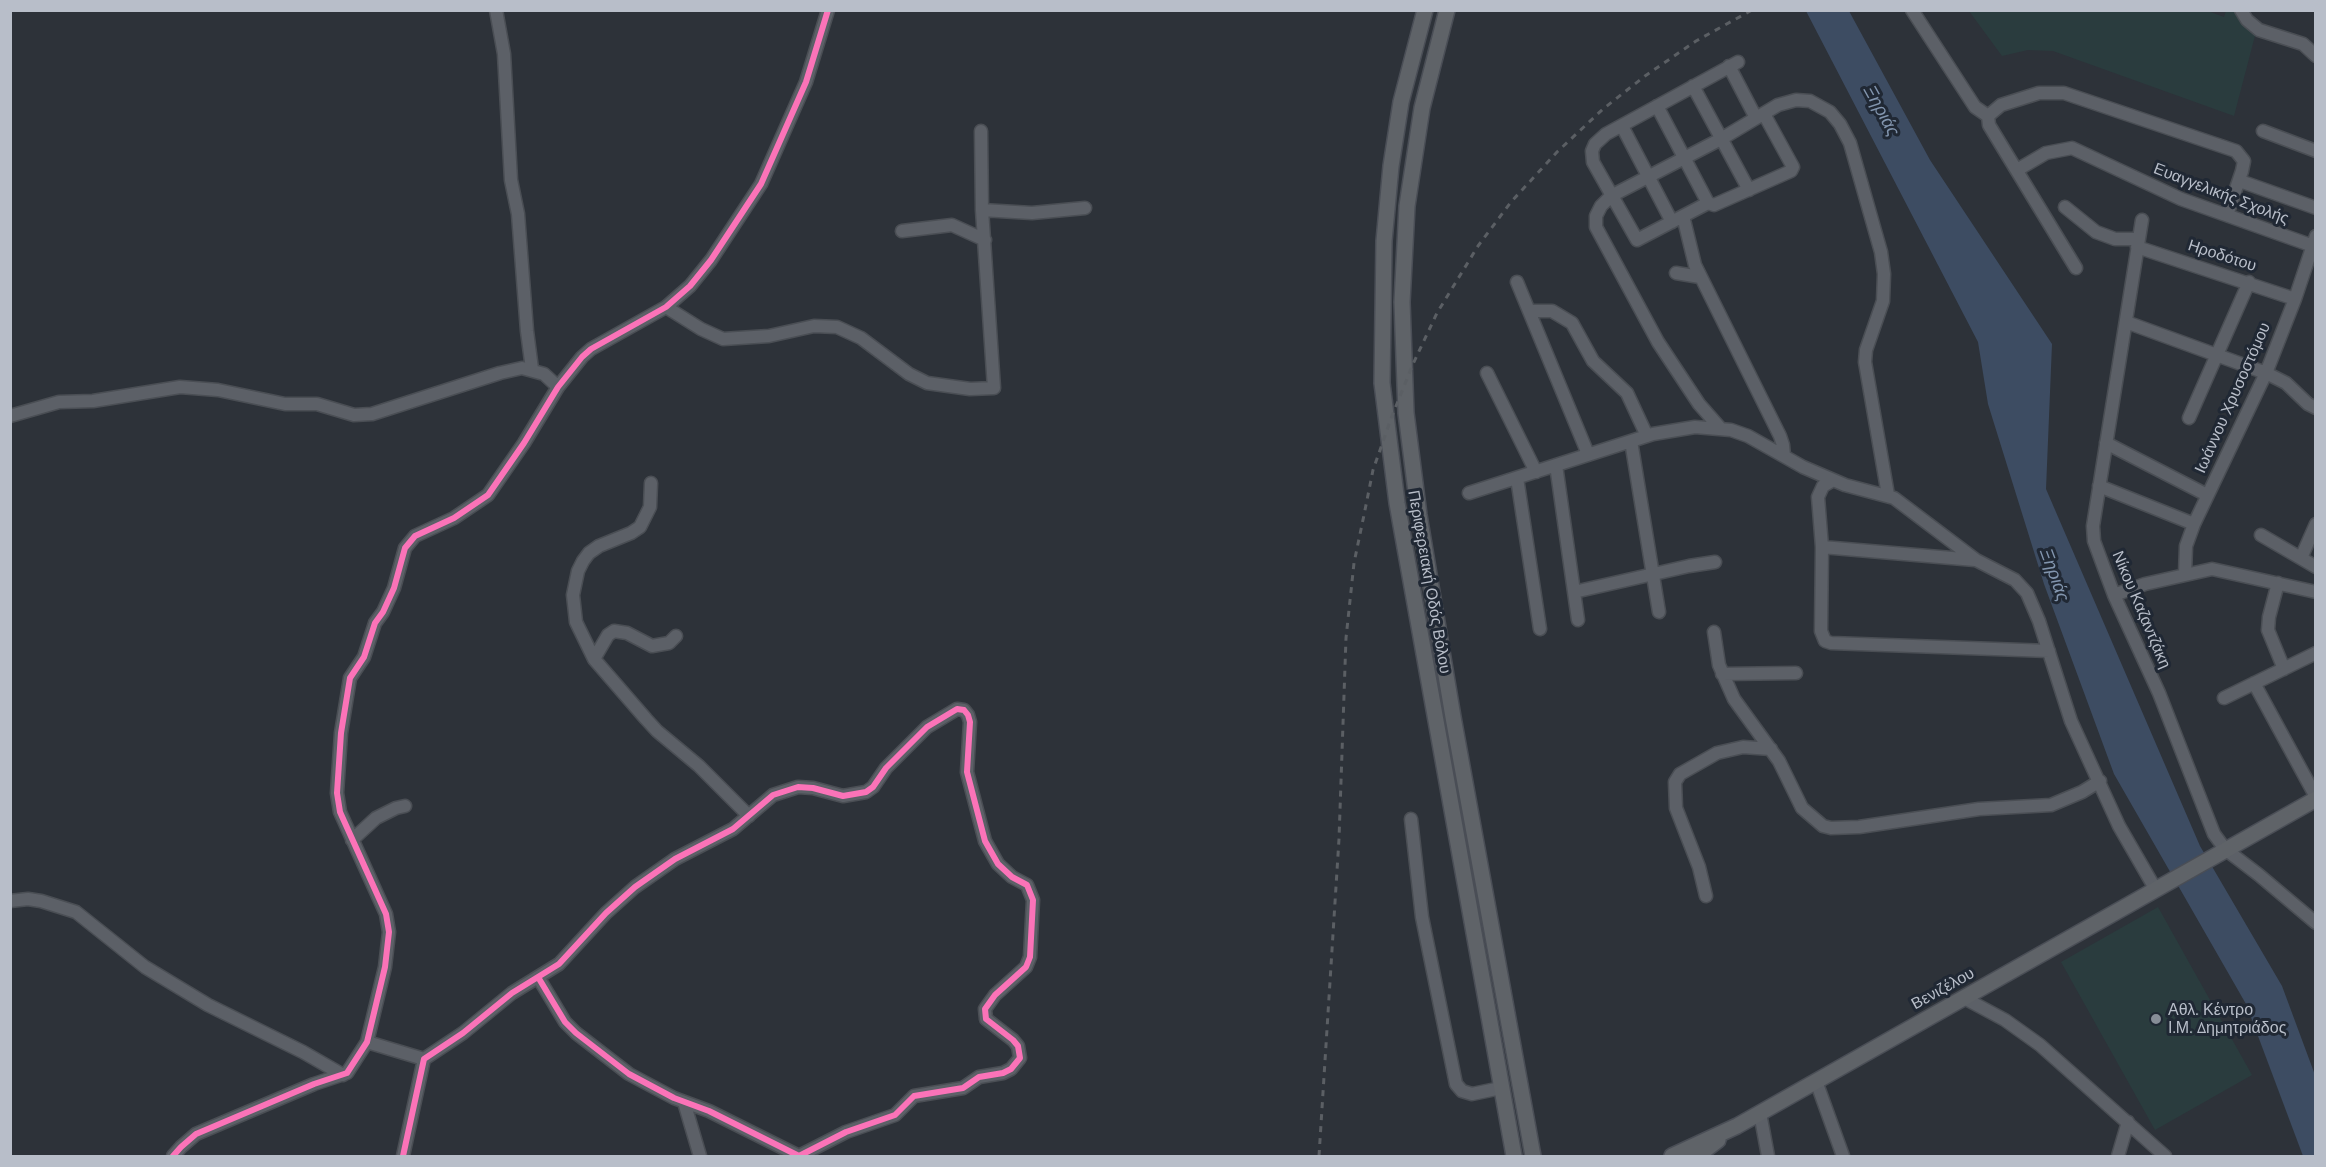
<!DOCTYPE html>
<meta charset="utf-8">
<style>
body{margin:0}
#map{position:relative;width:2326px;height:1167px;overflow:hidden;background:#2d3239;font-family:"PT Sans",sans-serif}
canvas{display:block}
.frame{position:absolute;inset:0;border:12px solid #b8bec9;pointer-events:none}
</style>
<div id="map">
<canvas width="2326" height="1167"></canvas>
<div class="frame"></div>
</div>
<script>
const g = document.querySelector('canvas').getContext('2d');
g.lineJoin = 'round';
function fill(path, color) { g.fillStyle = color; g.fill(path, 'evenodd'); }
const shape = rows => new Path2D(rows.map(r => 'M' + r).join(''));
function stroke(path, color, width, dash) { g.strokeStyle = color; g.lineWidth = width; g.lineCap = dash ? 'butt' : 'round'; g.setLineDash(dash || []); g.stroke(path); }
function drawText(font, color, halo, rows, align = 'center') {
  g.font = font + ' "PT Sans",sans-serif'; g.lineWidth = 6; g.setLineDash([]); g.textBaseline = 'middle'; g.strokeStyle = halo; g.fillStyle = color; for (const [text, x, y, turn = 0] of rows) {
    g.save(); g.translate(x, y); g.rotate((+turn || 0) * Math.PI / 180); g.textAlign = isNaN(turn) ? turn : align; if (halo) g.strokeText(text, 0, 0); g.fillText(text, 0, 0); g.restore();
  }
}
fill(shape([
 [2205,10,2224,17,2226,11,2235,11,2256,32,2234,116,2053,51,2028,50,2002,56,1969,11],
 [2158,907,2252,1075,2155,1130,2061,962]
]), '#2a3c3e');
fill(shape([
 [1806,11,1849,11,1930,160,2052,344,2046,489,2200,846,2282,986,2315,1075,2315,1156,2303,1156,2246,1004,2114,774,2044,584,1988,404,1978,342]
]), '#3d4c62');
const minor = shape([
 [496,10,504,54,511,180,518,214,527,331,532,369],
 [1912,10,1975,107,1988,116],
 [2241,10,2247,20,2259,30,2303,44,2316,56],
 [1738,62,1606,134,1595,144,1592,151,1593,162,1637,240,1708,203,1714,205,1791,171,1793,167,1764,114],
 [1729,66,1756,118],
 [1693,86,1749,190],
 [1657,106,1708,203],
 [1622,126,1672,222],
 [2263,131,2316,151],
 [2017,170,2046,153,2072,148,2181,199,2316,247],
 [2240,181,2316,208],
 [2065,207,2096,232,2115,239,2139,239],
 [982,210,1032,213,1085,208],
 [1683,216,1695,265,1780,436,1783,445,1784,456],
 [2142,220,2093,526,2094,541,2114,595,2159,693,2214,834,2225,849,2259,875,2316,923],
 [902,231,952,225,985,240],
 [2137,247,2295,299],
 [2076,268,1989,125,1988,116,2001,105,2039,93,2064,93,2236,151,2244,161,2242,171,2227,215],
 [1676,273,1700,277],
 [1517,282,1588,454],
 [666,307,701,329,723,339,769,336,814,326,837,327,861,338,909,374,927,383,970,389,994,388,982,210,981,131],
 [1529,311,1552,311,1572,323,1593,361,1627,393,1647,436],
 [2126,322,2266,373,2286,383,2308,404,2316,408],
 [1487,373,1536,472],
 [10,416,59,402,93,401,180,387,218,390,285,404,317,404,354,415,372,414,500,373,522,368,544,374,558,387],
 [2189,418,2249,282],
 [1721,429,1699,404,1658,342,1596,227,1596,216,1601,206,1611,196,1721,139,1778,105,1796,100,1810,101,1830,112,1840,124,1850,143,1881,252,1884,274,1883,301,1866,350,1865,362,1888,495],
 [1631,441,1659,612],
 [2106,443,2207,495],
 [1556,465,1578,620],
 [1517,478,1540,629],
 [1833,480,1823,486,1818,497,1822,547,1821,631,1825,641,1831,643,2049,651],
 [651,483,650,507,640,527,631,533,599,546,589,553,583,561,578,571,573,595,576,622,594,659,646,719,657,731,699,766,749,816],
 [2099,486,2194,524],
 [1469,493,1653,434,1695,427,1731,430,1748,436,1803,467,1845,485,1894,498,1976,560,2015,580,2027,593,2039,621,2071,721,2119,826,2156,890],
 [2261,535,2316,567],
 [1822,547,1975,560],
 [2301,558,2316,524],
 [2185,574,2186,546,2194,524,2266,373,2295,299,2316,236],
 [2278,583,2269,617,2268,630,2284,669],
 [1574,592,1689,566,1715,562],
 [2114,595,2145,584,2212,569,2316,592],
 [1714,632,1719,665,1734,699,1779,761,1802,808,1823,826,1831,828,1859,827,1979,809,2051,805,2082,792,2100,781],
 [594,659,608,635,614,631,627,633,652,646,669,643,676,636],
 [1722,674,1796,673],
 [2254,683,2316,797],
 [2224,698,2316,653],
 [1411,819,1422,917,1456,1084,1462,1091,1472,1094,1501,1088],
 [352,840,376,818,396,808,405,806],
 [1706,896,1699,867,1676,808,1675,782,1680,774,1717,753,1743,747,1771,749],
 [10,901,28,899,41,901,76,912,145,967,208,1005,303,1052,343,1075],
 [1964,998,2005,1020,2040,1045,2165,1156],
 [367,1042,424,1059],
 [1816,1081,1843,1156],
 [684,1102,700,1156],
 [1760,1113,1768,1156],
 [173,1156,181,1147,196,1134,314,1084,347,1073,367,1042,385,967,389,932,386,914,340,812,337,793,341,733,350,678,364,657,375,623,383,612,394,588,405,548,415,536,454,518,488,495,524,443,558,387,582,357,591,349,666,307,690,286,711,260,761,184,806,82,828,10],
 [403,1156,424,1059,463,1033,512,993,559,964,606,913,635,887,675,859,733,829,773,795,798,787,813,788,843,796,866,792,873,787,886,768,927,727,957,709,964,710,968,715,970,722,967,772,985,841,998,864,1012,877,1027,885,1033,900,1030,957,1026,967,995,995,985,1009,986,1019,1013,1040,1018,1046,1020,1058,1011,1069,1003,1073,979,1077,963,1088,914,1096,895,1115,846,1132,799,1156,709,1111,674,1098,629,1074,576,1033,565,1022,538,977],
 [2118,1156,2128,1122]
]);
const major = shape([
 [1425,10,1401,102,1391,166,1384,241,1382,383,1397,503,1514,1156],
 [1447,10,1422,108,1407,206,1402,302,1406,413,1419,515,1453,717,1533,1156],
 [1672,1156,1737,1126,2316,799],
 [1697,1156,1718,1140]
]);
stroke(minor, '#4a4e54', 15);
stroke(major, '#4a4e56', 18);
stroke(minor, '#5c6067', 12);
stroke(major, '#5f6368', 15);
stroke(shape([
 [1319,1156,1339,839,1346,638,1354,563,1364,515,1373,470,1392,416,1413,364,1437,313,1478,246,1511,202,1557,152,1603,109,1645,76,1696,41,1752,10]
]), '#5b5f64', 3, [6, 6]);
stroke(shape([
 [173,1156,181,1147,196,1134,314,1084,347,1073,367,1042,385,967,389,932,386,914,340,812,337,793,341,733,350,678,364,657,375,623,383,612,394,588,405,548,415,536,454,518,488,495,524,443,558,387,582,357,591,349,666,307,690,286,711,260,761,184,806,82,828,10],
 [403,1156,424,1059,463,1033,512,993,559,964,606,913,635,887,675,859,733,829,773,795,798,787,813,788,843,796,866,792,873,787,886,768,927,727,957,709,964,710,968,715,970,722,967,772,985,841,998,864,1012,877,1027,885,1033,900,1030,957,1026,967,995,995,985,1009,986,1019,1013,1040,1018,1046,1020,1058,1011,1069,1003,1073,979,1077,963,1088,914,1096,895,1115,846,1132,799,1156,709,1111,674,1098,629,1074,576,1033,565,1022,538,977]
]), '#fb73b8', 6);
for (const [x, y, r, color] of [
 [2156,1019,6,"#878d97"]
]) { const dot = new Path2D(); dot.arc(x, y, r, 0, 2 * Math.PI); g.fillStyle = color; g.fill(dot); stroke(dot, '#202834', 2); }
drawText('16px', '#b8bec9', '#202834', [
 ["Ευαγγελικής Σχολής",2221,194,21],
 ["Ηροδότου",2222,256,18],
 ["Ιωάννου Χρυσοστόμου",2233,398,-66],
 ["Περιφερειακή Οδός Βόλου",1429,582,80],
 ["Νίκου Καζαντζάκη",2141,610,67],
 ["Βενιζέλου",1943,989,-29]
]);
drawText('16px', '#b8bec9', '#202834', [
 ["Αθλ. Κέντρο",2168,1010],
 ["Ι.Μ. Δημητριάδος",2168,1028]
], 'left');
drawText('italic 18px', '#8295ae', '#202834', [
 ["Ξηριάς",1881,111,61],
 ["Ξηριάς",2054,575,70]
]);
</script>
